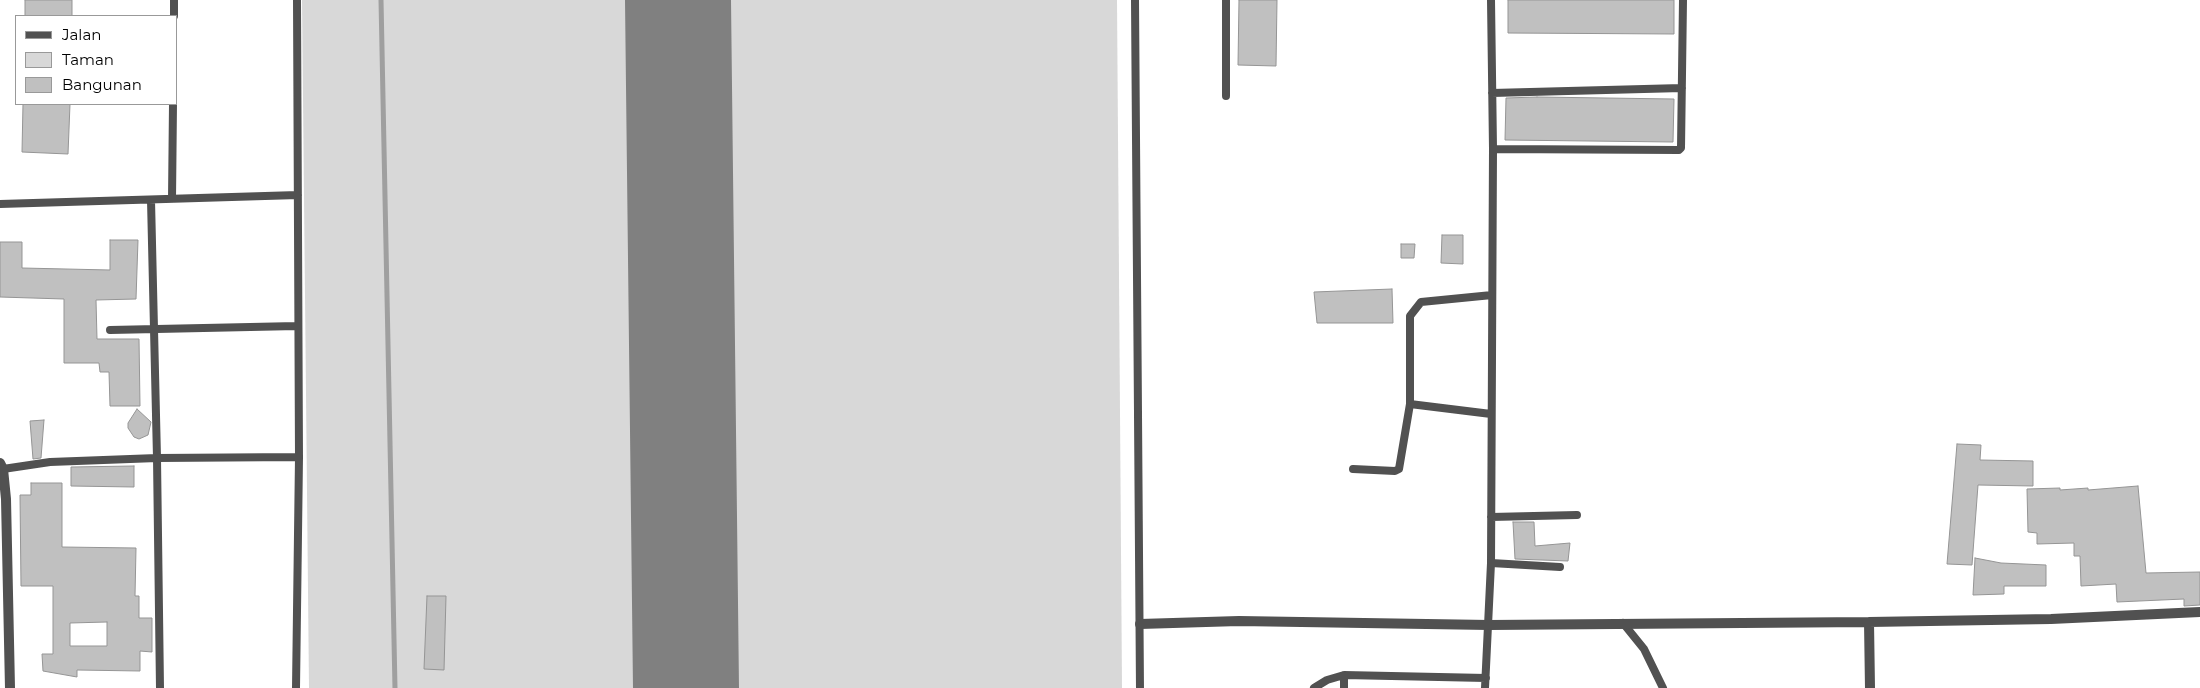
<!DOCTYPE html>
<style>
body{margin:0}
#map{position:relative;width:2200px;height:688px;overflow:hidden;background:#fff;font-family:Montserrat,sans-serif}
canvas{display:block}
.legend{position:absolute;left:15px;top:15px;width:162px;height:90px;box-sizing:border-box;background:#fff;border:1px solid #999;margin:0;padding:6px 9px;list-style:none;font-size:15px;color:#000}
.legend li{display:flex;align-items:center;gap:10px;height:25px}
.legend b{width:25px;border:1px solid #999}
</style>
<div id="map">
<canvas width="2200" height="688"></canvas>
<ul class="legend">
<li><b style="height:6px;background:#515151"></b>Jalan</li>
<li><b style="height:14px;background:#d8d8d8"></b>Taman</li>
<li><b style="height:14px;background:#c0c0c0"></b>Bangunan</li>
</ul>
</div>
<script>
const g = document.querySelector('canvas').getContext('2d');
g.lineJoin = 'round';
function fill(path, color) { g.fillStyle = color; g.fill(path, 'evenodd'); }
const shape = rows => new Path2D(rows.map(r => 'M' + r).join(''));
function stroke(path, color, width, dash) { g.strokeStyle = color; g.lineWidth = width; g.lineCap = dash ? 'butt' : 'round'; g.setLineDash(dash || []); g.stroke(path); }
fill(shape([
 [302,0,1117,0,1122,688,309,688]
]), '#d8d8d8');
stroke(shape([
 [381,0,395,688]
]), '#9f9f9f', 5);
stroke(shape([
 [678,0,686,688]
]), '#808080', 106);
const building = shape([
 [25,0,72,0,72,16,25,16,25,0],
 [1239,0,1277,0,1276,66,1238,65,1239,0],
 [1508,0,1674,0,1674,34,1508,33,1508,0],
 [1537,97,1674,99,1673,142,1505,140,1506,98,1537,97],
 [23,104,70,104,68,154,22,152,23,104],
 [1442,235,1463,235,1463,264,1441,263,1442,235],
 [110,240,138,240,136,299,96,300,97,339,139,339,140,406,110,406,109,372,100,372,99,363,64,363,64,299,0,297,0,242,22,242,22,268,110,270,110,240],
 [1401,244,1415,244,1414,258,1401,258,1401,244],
 [1392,289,1393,323,1317,323,1314,292,1392,289],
 [137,409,151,422,148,435,139,439,134,437,128,428,128,423,137,409],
 [44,420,41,458,33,459,30,421,44,420],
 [1957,444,1981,445,1980,460,2033,461,2033,486,1978,485,1972,565,1947,564,1957,444],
 [134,466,134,487,71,486,71,467,134,466],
 [31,483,62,483,62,547,136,548,135,596,139,596,139,618,152,618,152,652,140,651,140,671,77,670,77,677,43,671,42,654,53,654,53,586,21,586,20,495,31,495,31,483],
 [107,622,107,646,70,646,70,623,107,622],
 [2138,486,2146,573,2200,572,2200,605,2184,606,2184,599,2117,602,2116,584,2081,586,2080,556,2074,556,2074,543,2037,544,2037,533,2028,532,2027,489,2060,488,2060,490,2088,488,2088,490,2138,486],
 [1513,522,1534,522,1535,546,1570,543,1568,561,1515,559,1513,522],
 [1975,558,2001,563,2046,565,2046,586,2004,586,2004,594,1973,595,1975,558],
 [427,596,446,596,444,670,424,669,427,596]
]);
fill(building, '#c0c0c0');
stroke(building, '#959595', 1);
stroke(shape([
 [1135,0,1140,688],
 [1226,0,1226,96],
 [174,16,174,0],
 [1492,93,1682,88],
 [1493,149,1679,150,1681,148,1683,0],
 [172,199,173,104],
 [151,200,157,458,160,688],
 [0,204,298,195],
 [110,330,297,326],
 [1410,404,1410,316,1421,302,1492,295],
 [3,469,50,462,157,458,299,457],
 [1353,469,1395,471,1399,469,1410,404,1491,414],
 [1491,517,1577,515],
 [1491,563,1560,567],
 [1623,623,1644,649,1663,688],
 [1344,675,1344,688],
 [296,688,299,457,297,0],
 [1314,688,1327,680,1344,675,1486,678],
 [1485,688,1491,563,1493,149,1491,0]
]), '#515151', 8);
stroke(shape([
 [0,463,3,469,6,499,10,688],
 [1869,622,1870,688],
 [1140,624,1239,621,1489,625,1869,622,2051,619,2200,612]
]), '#515151', 10);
</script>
